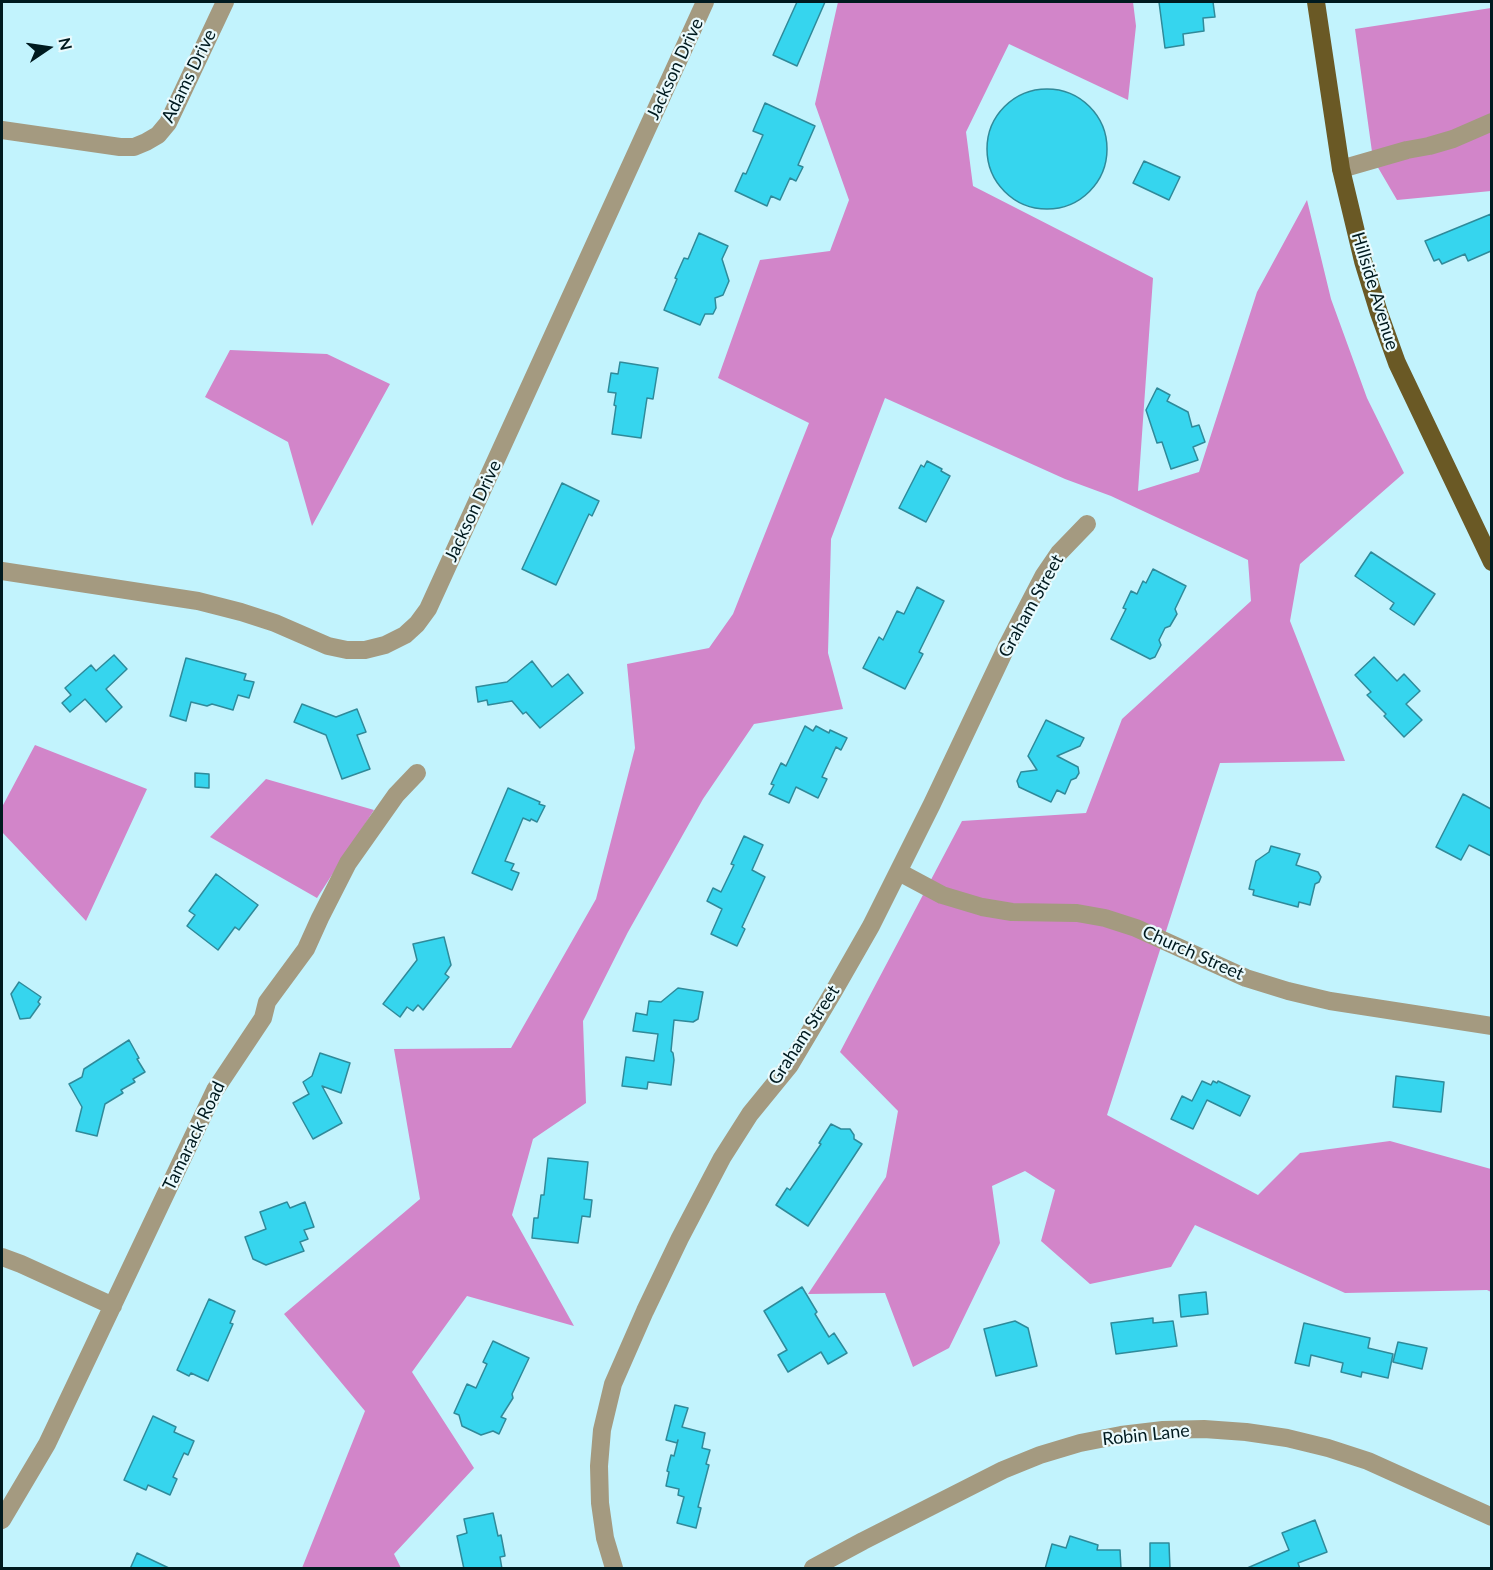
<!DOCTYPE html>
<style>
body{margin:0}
#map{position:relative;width:1493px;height:1570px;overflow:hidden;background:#c2f3fd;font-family:Lato,sans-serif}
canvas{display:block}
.frame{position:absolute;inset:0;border:3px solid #001a1f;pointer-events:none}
.north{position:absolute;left:18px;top:18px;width:60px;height:60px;-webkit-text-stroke:4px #eafafd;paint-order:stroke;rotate:77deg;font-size:16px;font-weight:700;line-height:24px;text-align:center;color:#001a1f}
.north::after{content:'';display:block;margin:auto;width:21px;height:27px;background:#001a1f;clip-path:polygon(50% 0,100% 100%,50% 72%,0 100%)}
</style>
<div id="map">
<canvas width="1493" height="1570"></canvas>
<div class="frame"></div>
<div class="north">N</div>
</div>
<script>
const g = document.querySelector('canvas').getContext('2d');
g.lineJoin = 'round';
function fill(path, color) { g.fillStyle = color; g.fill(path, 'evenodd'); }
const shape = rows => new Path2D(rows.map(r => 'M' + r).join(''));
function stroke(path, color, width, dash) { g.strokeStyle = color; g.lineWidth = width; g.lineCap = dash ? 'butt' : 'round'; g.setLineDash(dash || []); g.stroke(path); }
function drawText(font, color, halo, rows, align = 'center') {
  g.font = font + ' Lato,sans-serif'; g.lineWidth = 4.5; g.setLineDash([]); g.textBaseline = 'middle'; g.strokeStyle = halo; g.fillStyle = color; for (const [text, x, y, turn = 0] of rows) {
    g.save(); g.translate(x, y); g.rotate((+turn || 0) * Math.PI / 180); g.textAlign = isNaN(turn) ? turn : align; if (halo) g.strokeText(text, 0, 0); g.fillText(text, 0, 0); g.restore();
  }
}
fill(shape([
 [838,2,1133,2,1136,26,1128,100,1009,44,966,132,973,186,1153,278,1138,491,1199,472,1257,292,1307,200,1331,299,1367,398,1404,473,1300,564,1290,621,1345,761,1220,763,1107,1115,1258,1195,1300,1153,1390,1141,1491,1169,1491,1292,1487,1290,1345,1293,1195,1225,1171,1267,1090,1284,1041,1241,1055,1190,1025,1171,992,1186,1000,1243,949,1348,913,1367,885,1293,808,1294,886,1177,898,1111,840,1052,962,821,1086,813,1122,719,1251,601,1248,560,1111,496,1065,479,885,398,831,539,828,653,843,709,754,724,703,799,628,932,583,1021,586,1103,533,1139,512,1215,574,1326,467,1296,412,1372,474,1468,394,1554,401,1568,302,1568,365,1411,284,1314,420,1199,394,1049,511,1048,596,899,635,748,627,664,709,648,733,614,809,423,718,378,760,260,830,251,849,200,815,104],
 [1491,8,1491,191,1397,200,1373,159,1355,29],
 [230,350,327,354,390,384,312,526,288,442,205,397],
 [35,745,147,789,86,921,2,832,2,807],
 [266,779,374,810,317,898,210,837]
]), '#d285c9');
const building = shape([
 [797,2,825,2,797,66,773,55,797,2],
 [1159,2,1213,2,1215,17,1203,18,1204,31,1183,34,1184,45,1165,48,1159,2],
 '987 149a60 60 0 1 1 120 0a60 60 0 1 1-120 0Z',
 [765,103,815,126,798,165,803,167,796,181,790,178,780,200,771,196,767,206,735,191,743,173,746,174,763,135,753,131,765,103],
 [1144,161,1180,177,1169,200,1133,183,1144,161],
 [1491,214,1491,251,1468,261,1465,254,1442,264,1439,259,1434,261,1425,241,1491,214],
 [699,233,728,246,722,259,729,281,723,295,715,298,716,308,713,314,705,314,700,325,664,310,677,279,675,278,684,258,688,259,699,233],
 [620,362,658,368,653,399,647,398,641,438,612,434,616,406,614,405,616,393,608,392,611,373,618,374,620,362],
 [1157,388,1170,395,1167,401,1188,412,1192,427,1199,425,1205,442,1193,447,1198,460,1171,469,1162,442,1157,443,1146,410,1157,388],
 [927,461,942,469,941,471,950,476,926,522,899,508,921,465,924,467,927,461],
 [562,483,599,501,592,516,589,514,556,585,522,569,562,483],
 [1371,552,1435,594,1414,625,1390,609,1394,603,1355,576,1371,552],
 [1153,569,1186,586,1175,609,1177,614,1170,626,1165,628,1159,640,1161,645,1155,657,1150,659,1111,639,1126,609,1123,608,1131,591,1137,594,1143,581,1146,583,1153,569],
 [917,587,944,601,919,652,923,654,905,689,863,668,879,637,883,640,897,611,904,614,917,587],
 [114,655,127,669,106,689,122,707,106,722,85,699,70,712,62,703,71,695,65,688,91,665,96,671,114,655],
 [1374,657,1397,681,1404,674,1420,691,1406,704,1422,720,1404,737,1384,716,1386,714,1367,695,1371,692,1355,675,1374,657],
 [186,658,246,674,244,680,254,682,249,698,238,695,233,710,212,704,207,706,191,702,186,721,170,716,186,658],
 [532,661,552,687,568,674,583,693,540,728,526,712,523,714,512,701,488,705,487,700,478,702,476,687,507,682,532,661],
 [302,704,336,717,357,709,366,732,357,735,370,769,342,779,326,735,294,722,302,704],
 [1046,720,1084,738,1080,746,1057,756,1078,767,1079,773,1076,778,1071,780,1065,794,1057,790,1051,802,1019,787,1017,781,1021,772,1037,770,1028,756,1046,720],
 [805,726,813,731,816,726,829,733,830,730,847,738,841,750,836,747,822,777,827,779,818,798,796,787,789,803,769,794,774,785,771,784,781,763,786,766,805,726],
 [195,773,209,774,209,788,195,787,195,773],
 [508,788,540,802,539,804,545,806,537,822,531,819,530,821,523,818,505,861,514,864,511,870,519,873,512,890,472,873,508,788],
 [1463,794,1491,809,1491,856,1469,845,1461,860,1436,847,1463,794],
 [744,836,763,845,752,870,765,877,742,927,745,929,737,946,711,934,722,909,707,901,713,888,721,892,734,865,731,864,744,836],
 [1271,846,1300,854,1296,865,1318,872,1321,877,1319,882,1315,884,1310,905,1299,902,1298,907,1253,895,1254,890,1249,889,1256,861,1269,852,1271,846],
 [216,874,258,905,239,930,235,927,218,950,187,926,195,915,189,911,216,874],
 [444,937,451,965,445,974,449,977,423,1010,418,1005,413,1011,407,1007,400,1017,383,1004,417,960,413,944,444,937],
 [19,982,41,997,38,1002,40,1004,30,1018,20,1019,11,994,19,982],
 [678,988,703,992,698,1019,693,1022,674,1020,671,1051,673,1053,674,1060,671,1085,648,1082,647,1089,622,1086,626,1057,654,1061,658,1034,633,1031,636,1013,647,1015,649,1001,661,1002,678,988],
 [129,1040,139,1058,137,1059,145,1072,133,1079,135,1082,121,1090,123,1093,105,1104,97,1136,76,1131,82,1107,69,1084,82,1077,84,1069,129,1040],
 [320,1053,350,1063,341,1093,322,1086,342,1123,313,1139,293,1103,309,1094,303,1082,312,1076,320,1053],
 [1396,1076,1444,1082,1441,1112,1393,1107,1396,1076],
 [1202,1081,1211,1085,1213,1081,1217,1083,1218,1081,1250,1096,1240,1116,1207,1100,1193,1129,1171,1119,1182,1096,1192,1101,1202,1081],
 [831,1124,841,1129,850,1129,854,1135,854,1139,862,1144,808,1226,776,1205,787,1188,790,1190,821,1144,819,1143,831,1124],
 [548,1158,588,1162,584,1199,592,1200,590,1217,582,1216,578,1243,532,1238,534,1218,538,1218,541,1195,544,1195,548,1158],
 [287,1202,290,1208,305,1202,314,1227,304,1230,308,1239,300,1242,304,1251,266,1265,253,1259,245,1237,266,1229,260,1212,287,1202],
 [802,1287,817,1312,815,1314,829,1337,834,1333,847,1353,828,1364,821,1352,788,1372,778,1355,787,1350,764,1311,802,1287],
 [1206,1292,1208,1314,1181,1317,1179,1295,1206,1292],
 [209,1299,235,1311,230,1323,233,1324,208,1381,191,1373,189,1376,177,1370,209,1299],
 [1153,1318,1153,1323,1173,1321,1177,1346,1116,1354,1111,1323,1153,1318],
 [1015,1321,1028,1328,1037,1366,996,1376,984,1329,1015,1321],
 [1304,1323,1370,1338,1368,1348,1393,1354,1388,1378,1362,1372,1361,1377,1341,1372,1343,1363,1311,1355,1309,1366,1295,1363,1304,1323],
 [493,1341,529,1358,512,1394,513,1398,501,1417,506,1419,499,1434,493,1431,481,1435,462,1426,459,1415,454,1413,467,1384,476,1388,487,1364,483,1362,493,1341],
 [1398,1342,1427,1348,1422,1369,1393,1362,1398,1342],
 [675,1405,688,1408,682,1427,705,1433,702,1448,710,1450,706,1464,709,1465,698,1507,701,1508,696,1528,677,1523,684,1497,678,1495,679,1489,666,1486,669,1472,667,1471,671,1455,674,1456,678,1440,677,1443,666,1440,675,1405],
 [153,1416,176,1427,174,1432,194,1441,188,1455,184,1453,173,1477,177,1479,170,1495,148,1485,146,1490,124,1480,153,1416],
 [493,1513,498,1536,501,1535,505,1556,500,1557,502,1569,464,1569,457,1536,467,1533,464,1519,493,1513],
 [1315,1520,1327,1552,1298,1563,1300,1569,1245,1569,1289,1550,1282,1533,1315,1520],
 [1070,1536,1098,1545,1097,1550,1120,1550,1121,1569,1045,1569,1052,1544,1066,1548,1070,1536],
 [1150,1543,1169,1543,1170,1569,1150,1569,1150,1543],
 [137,1553,171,1569,130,1569,137,1553]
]);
fill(building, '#36d5ee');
stroke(building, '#2f8a9a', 1.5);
stroke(shape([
 [2,130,120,147,134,147,146,142,158,135,168,123,225,2],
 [1341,169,1407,150,1429,146,1453,139,1492,122],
 [2,571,198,601,241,612,275,623,328,646,347,650,365,650,385,645,405,635,417,624,428,609,705,2],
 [899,872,942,895,982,907,1012,912,1077,913,1105,918,1136,928,1246,978,1288,991,1330,1001,1492,1026],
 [2,1257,21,1264,113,1306],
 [2,1520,47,1444,215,1090,263,1018,267,1002,306,949,320,918,348,863,396,795,417,773],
 [614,1568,605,1538,600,1503,599,1466,602,1430,613,1384,645,1311,680,1238,722,1158,750,1114,790,1065,831,996,871,926,932,804,1006,648,1044,575,1059,553,1087,524],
 [813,1568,863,1541,1003,1470,1040,1455,1080,1443,1121,1435,1163,1430,1204,1429,1246,1432,1287,1438,1328,1448,1368,1461,1492,1517]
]), '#a49a80', 18);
stroke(shape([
 [1316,2,1341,169,1363,261,1379,313,1397,363,1492,562]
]), '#6a5925', 18);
drawText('18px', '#001a1f', '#eafafd', [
 ["Jackson Drive",675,69,-65],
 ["Adams Drive",189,76,-64],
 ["Hillside Avenue",1375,291,73],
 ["Jackson Drive",473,511,-65],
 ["Graham Street",1031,606,-61],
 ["Church Street",1193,953,24],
 ["Graham Street",804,1035,-57],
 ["Tamarack Road",194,1136,-64],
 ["Robin Lane",1146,1435,-6]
]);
</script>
